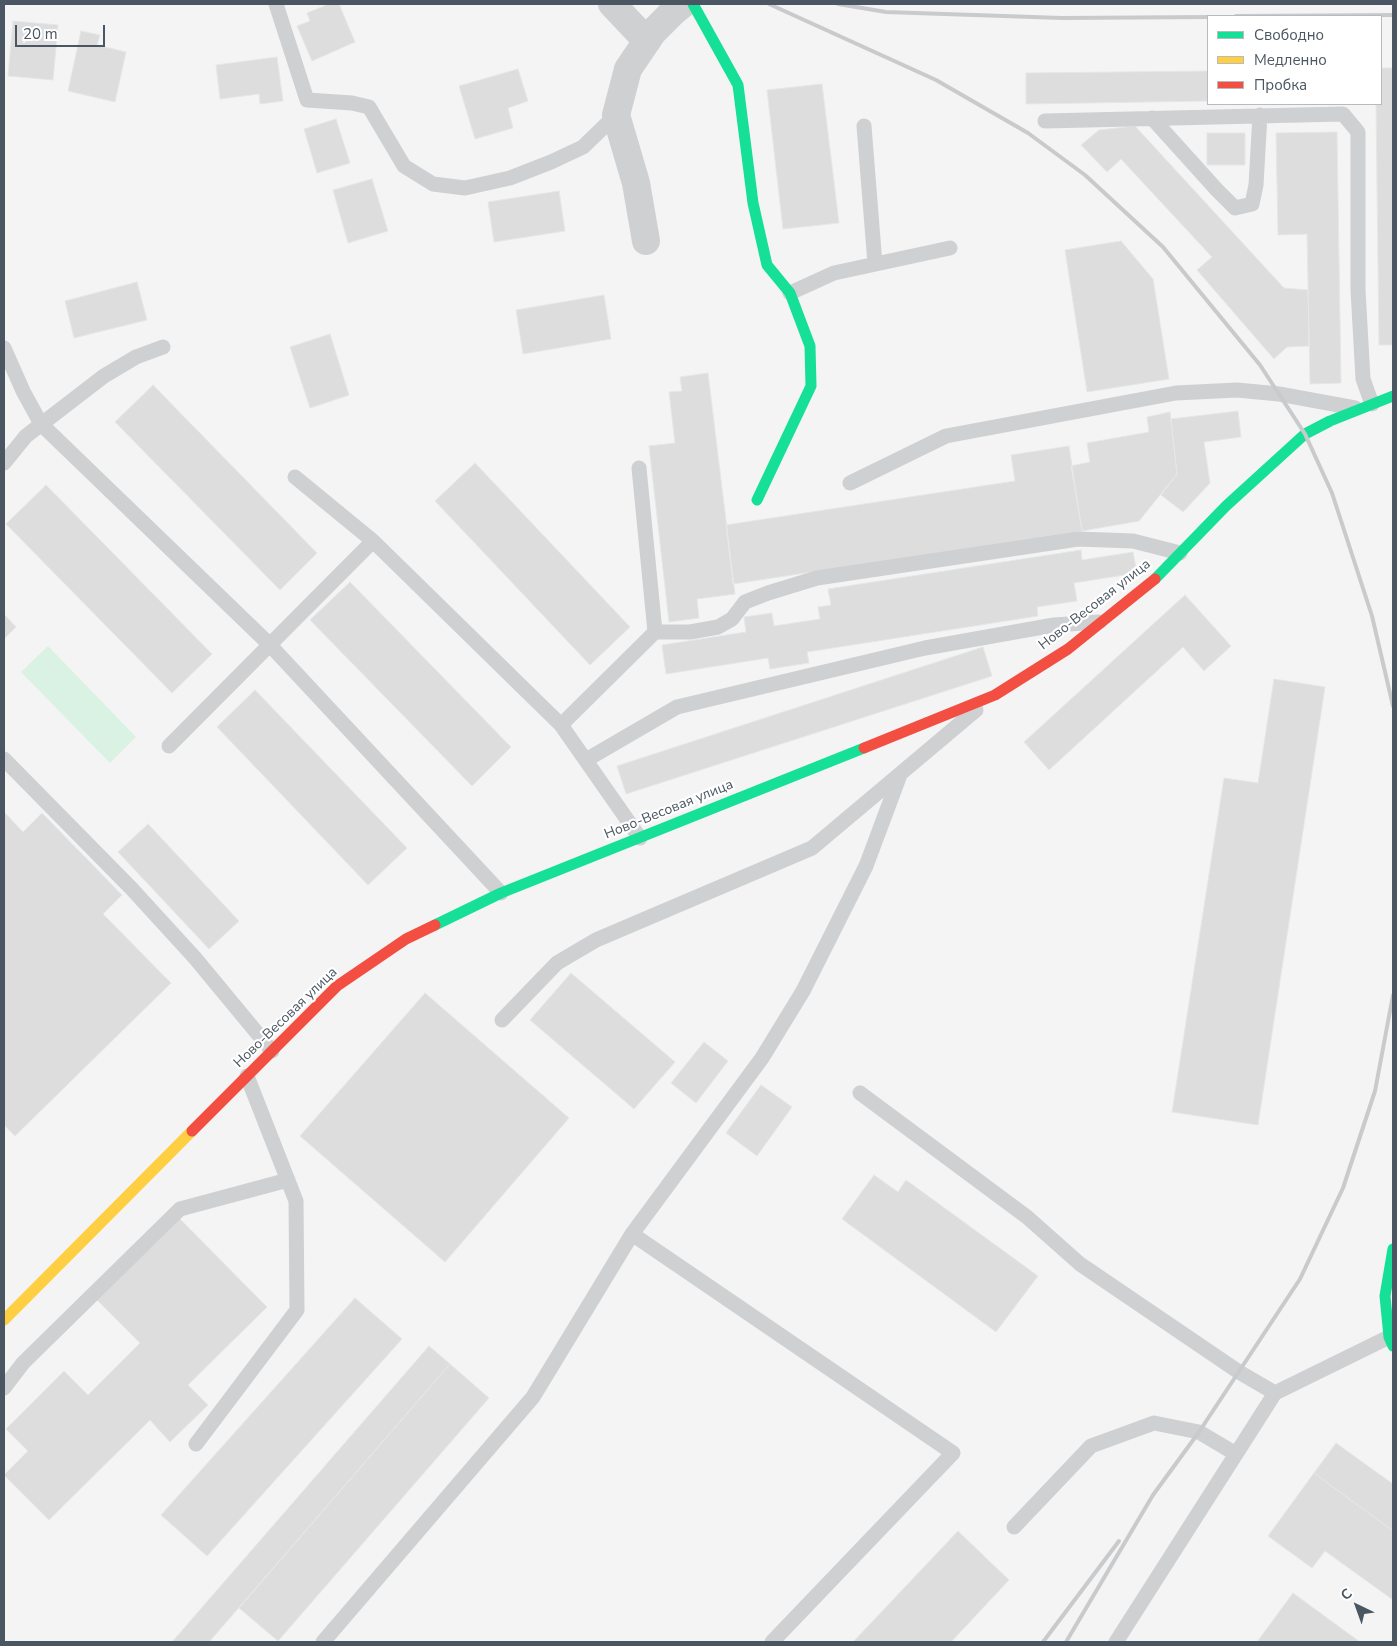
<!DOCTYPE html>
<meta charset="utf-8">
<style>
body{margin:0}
#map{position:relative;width:1397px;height:1646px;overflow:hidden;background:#f4f4f4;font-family:"Nunito Sans",sans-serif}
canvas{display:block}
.frame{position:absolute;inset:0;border:5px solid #4a5661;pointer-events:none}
.legend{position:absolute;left:1207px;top:15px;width:175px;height:90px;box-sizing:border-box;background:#fff;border:1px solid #b7bbc0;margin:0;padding:6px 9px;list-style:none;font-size:15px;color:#4a5661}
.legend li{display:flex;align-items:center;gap:10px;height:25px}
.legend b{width:25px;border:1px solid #b7bbc0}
.north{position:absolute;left:1332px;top:1581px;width:50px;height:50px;-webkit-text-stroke:4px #fff;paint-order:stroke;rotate:318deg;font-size:14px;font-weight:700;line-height:20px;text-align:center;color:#4a5661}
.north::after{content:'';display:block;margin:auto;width:18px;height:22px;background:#4a5661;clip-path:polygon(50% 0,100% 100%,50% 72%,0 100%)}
.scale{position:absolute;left:15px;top:25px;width:90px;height:22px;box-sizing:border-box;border:2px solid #4a5661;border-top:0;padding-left:6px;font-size:15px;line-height:18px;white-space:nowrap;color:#4a5661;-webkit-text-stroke:4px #fff;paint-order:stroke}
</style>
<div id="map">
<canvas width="1397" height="1646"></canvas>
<div class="frame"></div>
<ul class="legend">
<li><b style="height:6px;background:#16e098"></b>Свободно</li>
<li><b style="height:6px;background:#ffcf43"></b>Медленно</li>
<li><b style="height:6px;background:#f24e42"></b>Пробка</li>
</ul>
<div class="north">С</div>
<div class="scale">20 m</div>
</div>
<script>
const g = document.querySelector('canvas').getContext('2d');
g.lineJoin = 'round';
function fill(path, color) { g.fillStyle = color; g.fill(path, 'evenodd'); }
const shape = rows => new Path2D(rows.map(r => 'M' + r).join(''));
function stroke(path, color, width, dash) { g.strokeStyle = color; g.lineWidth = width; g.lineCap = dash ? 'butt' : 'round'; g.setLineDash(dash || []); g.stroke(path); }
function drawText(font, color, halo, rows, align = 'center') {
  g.font = font + ' "Nunito Sans",sans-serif'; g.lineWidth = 4.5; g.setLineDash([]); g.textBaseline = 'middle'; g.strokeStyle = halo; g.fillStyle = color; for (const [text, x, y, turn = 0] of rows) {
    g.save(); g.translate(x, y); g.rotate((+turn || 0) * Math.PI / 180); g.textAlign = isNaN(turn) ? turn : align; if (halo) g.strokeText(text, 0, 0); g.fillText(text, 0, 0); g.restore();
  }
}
fill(shape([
 [48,646,136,737,110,763,21,672]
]), '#d9f2e3');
const building = shape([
 [329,4,339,4,355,42,312,61,297,26,310,21,307,13,329,4],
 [13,21,58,25,53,80,8,76,13,21],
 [81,31,100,35,97,45,126,52,115,102,68,91,81,31],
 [277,57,283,101,260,104,259,94,220,99,216,65,277,57],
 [1381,68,1393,68,1393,345,1379,345,1376,104,1381,104,1381,68],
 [518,69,528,101,508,108,513,128,475,139,459,86,518,69],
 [1208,71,1208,101,1026,104,1026,73,1208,71],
 [822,84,839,223,783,229,767,90,822,84],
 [336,119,350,163,317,173,304,129,336,119],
 [1135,126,1284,288,1308,290,1309,346,1287,347,1274,359,1197,270,1212,257,1121,159,1107,172,1081,145,1099,130,1135,126],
 [1337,132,1341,383,1310,384,1307,234,1278,235,1276,133,1337,132],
 [1207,133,1245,133,1245,165,1207,165,1207,133],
 [372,179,388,231,348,243,333,190,372,179],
 [559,191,565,231,494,242,488,202,559,191],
 [1121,241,1153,279,1169,379,1087,392,1065,250,1121,241],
 [137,282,147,320,74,338,65,301,137,282],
 [604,295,611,339,523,354,516,310,604,295],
 [330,334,349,395,310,408,290,347,330,334],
 [708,373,735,594,697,599,699,618,669,622,649,446,675,443,669,392,682,391,680,377,708,373],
 [153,385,317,553,280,590,115,422,153,385],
 [1238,411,1241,437,1204,442,1210,483,1183,512,1161,495,1177,474,1171,419,1238,411],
 [1170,412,1177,474,1139,521,1082,531,1071,466,1090,462,1087,443,1149,432,1147,417,1170,412],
 [1069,446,1082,531,733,584,726,525,1015,481,1011,455,1069,446],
 [475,463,630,627,590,665,435,501,475,463],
 [46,485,212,654,172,693,6,524,46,485],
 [1081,550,1082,560,1133,552,1137,573,1074,583,1077,601,1037,607,1038,616,807,652,809,663,770,669,768,658,666,674,662,645,746,632,744,617,772,613,774,626,820,619,818,607,831,605,828,589,1081,550],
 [350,582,511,747,472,786,310,620,350,582],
 [1185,595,1231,646,1204,671,1183,647,1049,770,1024,742,1185,595],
 [4,614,16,627,4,639,4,614],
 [983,647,992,676,626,794,617,766,983,647],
 [1274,679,1325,687,1258,1125,1172,1112,1224,778,1258,783,1274,679],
 [255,690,407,848,368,885,217,727,255,690],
 [4,812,23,832,42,813,122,895,103,914,171,983,15,1136,4,1125,4,812],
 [148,824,239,921,209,949,118,852,148,824],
 [571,973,675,1062,634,1109,530,1020,571,973],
 [425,993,569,1118,445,1262,300,1136,425,993],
 [704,1042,728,1061,696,1103,671,1083,704,1042],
 [761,1085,792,1107,757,1156,726,1133,761,1085],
 [874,1175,898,1192,906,1180,1038,1276,996,1332,842,1219,874,1175],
 [180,1219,267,1307,188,1385,208,1405,170,1442,150,1420,49,1520,4,1475,28,1451,6,1429,64,1371,88,1395,140,1343,97,1300,180,1219],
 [355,1298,402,1339,207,1556,161,1515,355,1298],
 [429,1346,450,1364,209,1642,172,1642,429,1346],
 [450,1364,489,1398,278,1641,239,1608,450,1364],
 [1336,1443,1393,1484,1393,1531,1314,1473,1336,1443],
 [1314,1473,1393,1531,1393,1600,1325,1551,1312,1568,1268,1536,1314,1473],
 [958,1531,1009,1580,951,1642,853,1642,958,1531],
 [1293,1593,1360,1642,1257,1642,1293,1593]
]);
fill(building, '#ddddde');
stroke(building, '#e5e6e7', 1);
stroke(shape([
 [276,4,307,100,352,103,369,107,404,166,433,184,465,188,510,178,551,162,583,147,616,115],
 [1152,118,1217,190,1235,208,1252,204,1256,185,1260,115],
 [1045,121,1343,114,1358,132,1358,290,1363,379,1372,404],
 [864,126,875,264],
 [790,293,834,273,950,248],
 [4,348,23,391,41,424,269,644,501,893],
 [4,463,26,436,104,376,136,357,163,347],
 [295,477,373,541],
 [850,483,946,436,1176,393,1237,390,1279,394,1355,408],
 [655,632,690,632,718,627,732,619,745,602,768,593,817,578,1078,539,1133,541,1180,553],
 [561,725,655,632,639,468],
 [169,746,373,541,561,725,640,838],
 [4,759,131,888,195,958,272,1051],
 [586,760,677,707,925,648,1054,625,1099,622],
 [502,1020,557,963,596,940,812,848,976,710],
 [860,1093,1027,1217,1080,1264,1239,1372,1275,1393,1389,1337],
 [632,1234,953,1453,772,1642],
 [4,1388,23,1363,180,1209,288,1180],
 [196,1444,297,1310,296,1201,247,1076],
 [1014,1527,1091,1446,1154,1423,1199,1432,1236,1454],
 [323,1642,533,1397,632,1234,762,1058,803,991,866,866,900,775],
 [1116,1642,1275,1393]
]), '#ced0d2', 15);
stroke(shape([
 [612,4,647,41],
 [646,241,636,183,616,115,628,69,653,32,672,13,683,4]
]), '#ced0d2', 28);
stroke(shape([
 [693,4,738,85,753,203,767,265,790,293,810,346,811,386,757,500],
 [1155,579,1226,506,1305,434,1330,421,1393,396],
 [435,925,501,893,864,748],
 [1393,1249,1385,1296,1389,1337,1393,1346]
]), '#16e098', 11);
stroke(shape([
 [4,1320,192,1131]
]), '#ffcf43', 11);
stroke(shape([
 [864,748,995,695,1068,649,1155,579],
 [192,1131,337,986,406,939,435,925]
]), '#f24e42', 11);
stroke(shape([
 [769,4,936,80,1028,133,1085,175,1163,247,1260,365,1305,434,1332,493,1372,616,1393,706],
 [838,4,886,12,1062,18,1208,17],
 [1236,16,1393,15],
 [1043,1642,1119,1541],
 [1066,1642,1153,1495,1199,1432,1300,1279,1343,1188,1375,1091,1393,995]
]), '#c9cacc', 4);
drawText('14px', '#4a5661', '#fff', [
 ["Ново-Весовая улица",1095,605,-38],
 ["Ново-Весовая улица",669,810,-22],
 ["Ново-Весовая улица",286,1018,-44]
]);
</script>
